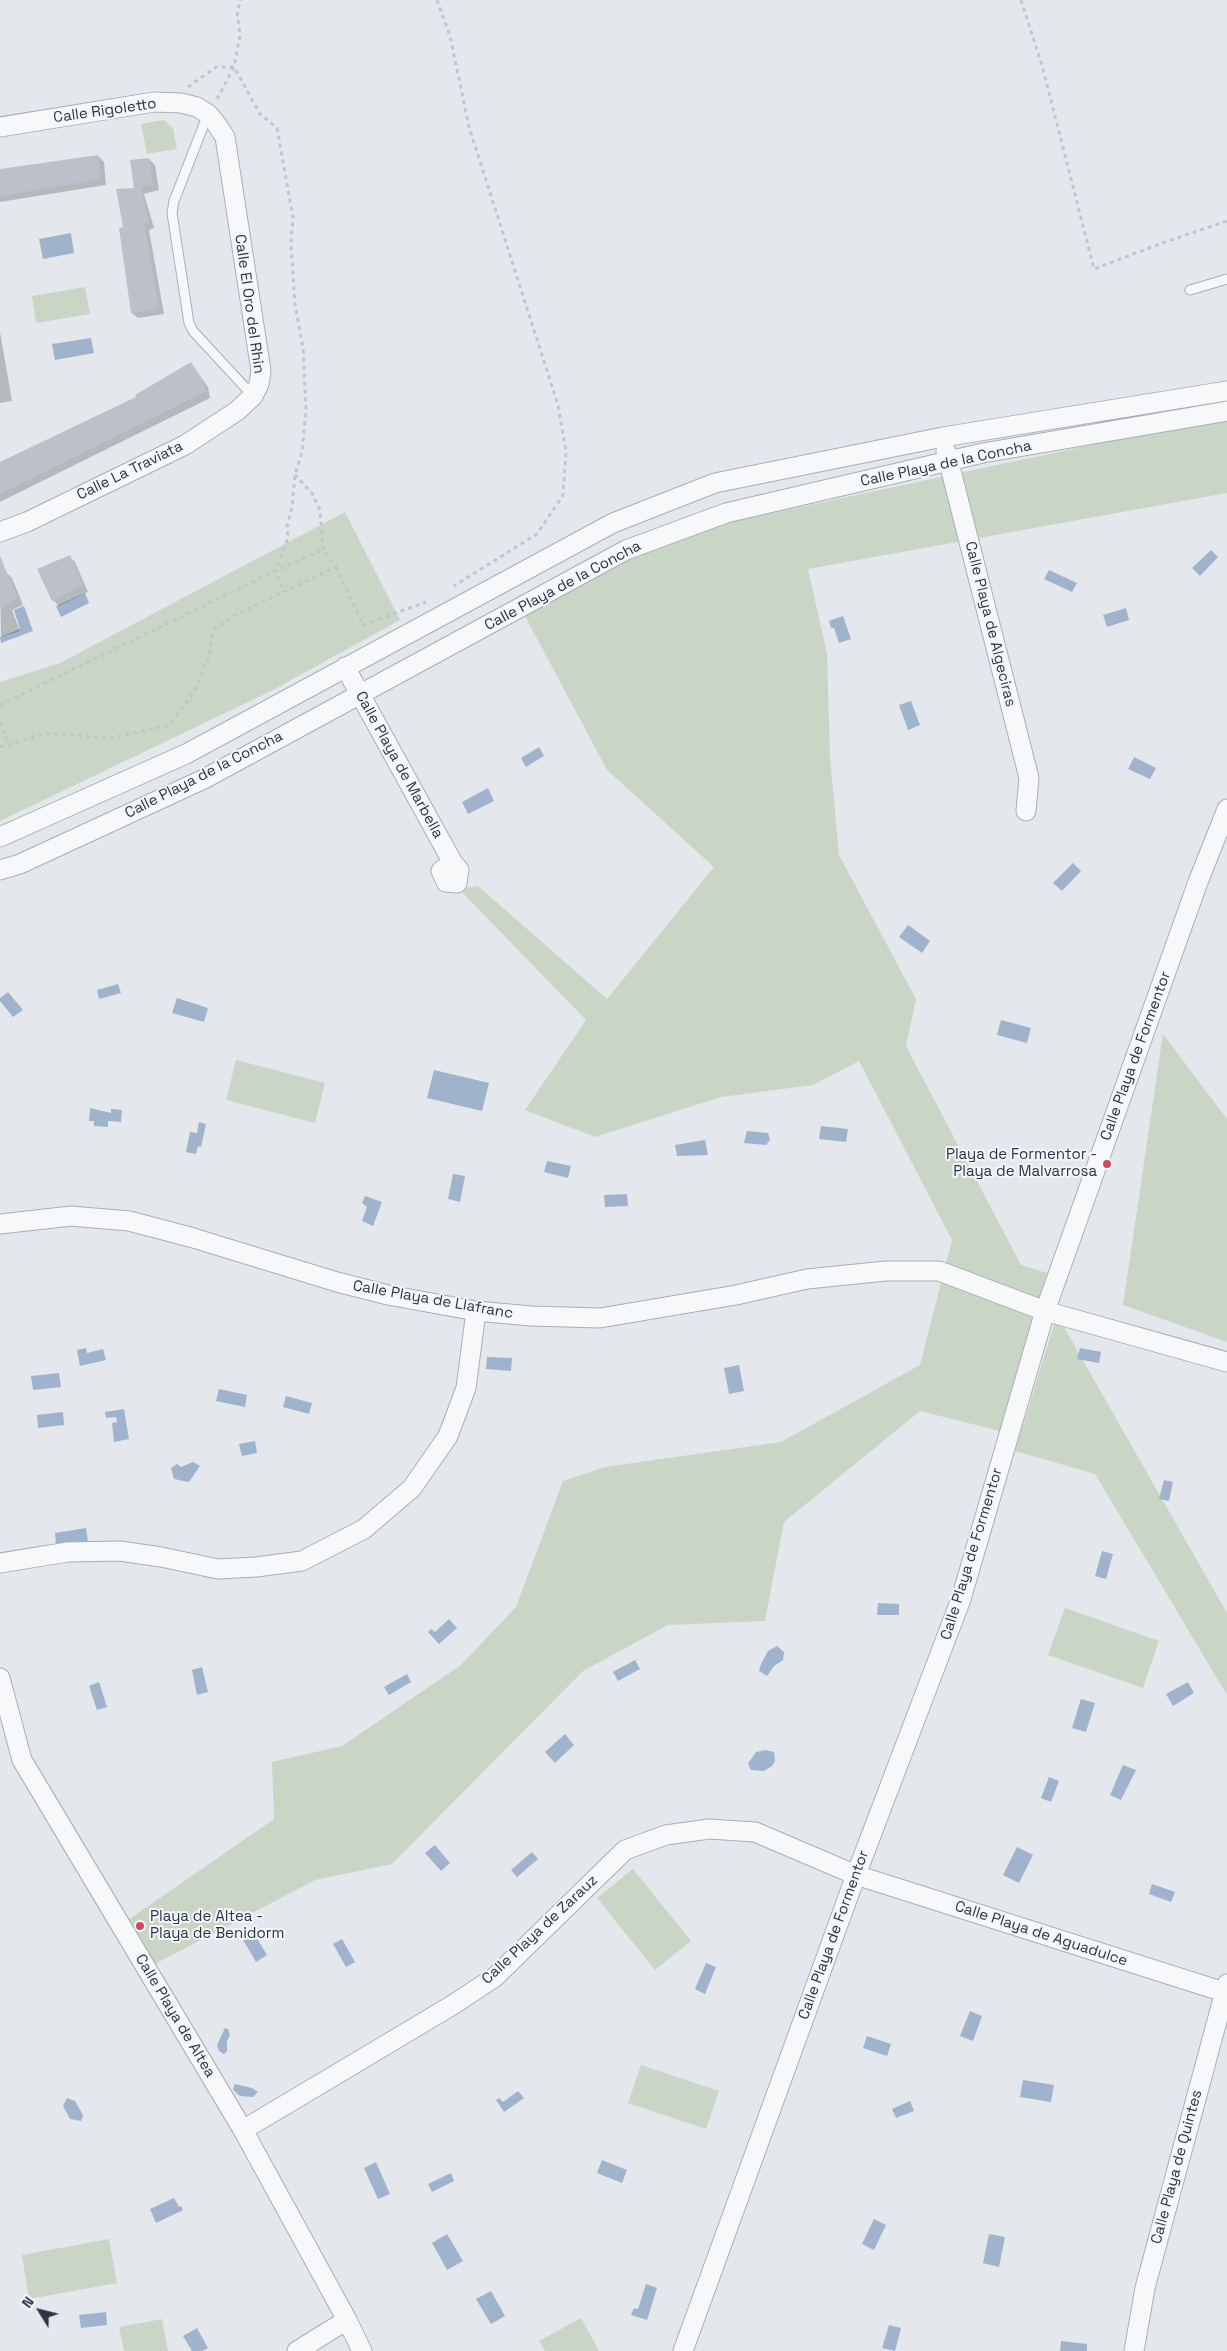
<!DOCTYPE html>
<style>
body{margin:0}
#map{position:relative;width:1227px;height:2351px;overflow:hidden;background:#e4e7ec;font-family:"Space Grotesk",sans-serif}
canvas{display:block}
.north{position:absolute;left:15px;top:2286px;width:50px;height:50px;-webkit-text-stroke:4px #f4f6f9;paint-order:stroke;rotate:306deg;font-size:14px;font-weight:700;line-height:20px;text-align:center;color:#2b3445}
.north::after{content:'';display:block;margin:auto;width:18px;height:22px;background:#2b3445;clip-path:polygon(50% 0,100% 100%,50% 72%,0 100%)}
</style>
<div id="map">
<canvas width="1227" height="2351"></canvas>
<div class="north">N</div>
</div>
<script>
const g = document.querySelector('canvas').getContext('2d');
g.lineJoin = 'round';
function fill(path, color) { g.fillStyle = color; g.fill(path, 'evenodd'); }
const shape = rows => new Path2D(rows.map(r => 'M' + r).join(''));
function stroke(path, color, width, dash) { g.strokeStyle = color; g.lineWidth = width; g.lineCap = dash ? 'butt' : 'round'; g.setLineDash(dash || []); g.stroke(path); }
function drawText(font, color, halo, rows, align = 'center') {
  g.font = font + ' "Space Grotesk",sans-serif'; g.lineWidth = 4; g.setLineDash([]); g.textBaseline = 'middle'; g.strokeStyle = halo; g.fillStyle = color; for (const [text, x, y, turn = 0] of rows) {
    g.save(); g.translate(x, y); g.rotate((+turn || 0) * Math.PI / 180); g.textAlign = isNaN(turn) ? turn : align; if (halo) g.strokeText(text, 0, 0); g.fillText(text, 0, 0); g.restore();
  }
}
fill(shape([
 [164,120,173,128,177,149,147,154,141,124],
 [85,287,90,314,36,323,32,296],
 [1227,416,1227,493,808,569,827,654,830,757,839,855,916,999,906,1046,1021,1265,1047,1273,1000,1431,920,1411,784,1522,765,1621,668,1625,583,1671,392,1864,315,1880,155,1964,128,1920,274,1819,272,1762,342,1746,461,1665,516,1607,563,1481,605,1467,781,1442,920,1365,952,1240,859,1061,813,1085,721,1097,595,1137,525,1110,586,1020,459,889,478,886,607,999,714,867,607,770,525,616,642,552,730,522],
 [345,512,400,620,273,690,0,821,0,682,60,663],
 [1163,1034,1227,1119,1227,1342,1123,1305],
 [236,1060,325,1083,315,1123,226,1100],
 [1057,1315,1227,1613,1227,1695,1095,1474,1015,1451],
 [1065,1608,1159,1641,1143,1688,1048,1655],
 [633,1869,691,1941,655,1970,597,1898],
 [641,2065,719,2091,706,2129,628,2103],
 [109,2239,117,2283,29,2299,22,2255],
 [581,2318,599,2351,545,2351,539,2341],
 [162,2319,168,2351,124,2351,119,2327]
]), '#c9d6c5');
fill(shape([
 [71,233,74,253,43,259,39,239],
 [91,338,94,353,55,360,52,344],
 [1211,550,1218,557,1200,576,1192,568],
 [1049,570,1077,583,1072,592,1044,579],
 [85,593,89,603,61,617,56,606],
 [24,606,33,631,1,643,0,637,20,629,14,610],
 [1126,608,1129,620,1107,627,1103,615],
 [843,616,851,639,839,643,834,628,831,628,829,621],
 [911,701,920,725,908,730,899,705],
 [539,747,544,756,526,767,521,758],
 [1134,757,1156,768,1150,779,1128,769],
 [488,788,494,801,468,814,462,802],
 [1073,863,1081,871,1062,891,1053,883],
 [908,925,930,941,922,953,899,937],
 [118,984,121,993,99,999,97,990],
 [8,992,23,1010,13,1017,0,1001,0,998],
 [177,998,208,1008,204,1022,172,1013],
 [1001,1020,1031,1028,1027,1043,997,1035],
 [434,1070,489,1083,482,1111,427,1098],
 [90,1108,111,1113,111,1109,122,1110,121,1122,108,1121,108,1127,94,1126,94,1121,89,1121],
 [199,1122,206,1124,201,1147,198,1146,196,1154,186,1152,190,1132,197,1133],
 [821,1126,848,1129,846,1142,819,1139],
 [747,1131,768,1133,770,1140,766,1145,744,1143],
 [705,1140,708,1155,677,1156,675,1145],
 [547,1161,571,1166,568,1178,544,1172],
 [453,1174,465,1176,460,1202,448,1199],
 [627,1194,628,1206,605,1207,604,1195],
 [365,1196,382,1202,373,1226,362,1221,367,1207,362,1203],
 [86,1348,87,1353,103,1349,106,1360,80,1366,77,1350],
 [1080,1348,1101,1352,1099,1363,1077,1359],
 [487,1357,512,1358,511,1371,486,1369],
 [739,1365,744,1391,729,1394,724,1368],
 [59,1373,61,1387,33,1390,31,1376],
 [219,1389,247,1395,245,1407,216,1401],
 [286,1396,312,1403,309,1414,283,1407],
 [124,1409,129,1439,114,1442,112,1423,117,1422,116,1417,106,1418,105,1412],
 [63,1412,64,1425,38,1428,37,1415],
 [255,1441,257,1453,242,1456,239,1444],
 [193,1462,200,1466,189,1482,174,1479,171,1468,177,1464,181,1467],
 [1164,1480,1173,1482,1169,1501,1159,1499],
 [86,1528,88,1542,56,1546,55,1533],
 [1102,1551,1113,1554,1106,1579,1095,1576],
 [878,1603,899,1604,899,1615,877,1615],
 [449,1619,457,1628,439,1644,428,1632,431,1629,435,1632],
 [777,1646,784,1652,783,1660,774,1666,767,1676,759,1671,761,1664,768,1651],
 [635,1660,640,1669,618,1681,613,1672],
 [202,1667,208,1692,197,1695,192,1670],
 [407,1674,411,1682,389,1695,384,1687],
 [99,1682,107,1707,97,1710,89,1686],
 [1188,1682,1194,1693,1173,1706,1166,1694],
 [1081,1699,1095,1703,1086,1732,1072,1728],
 [565,1734,574,1745,555,1763,545,1752],
 [766,1750,774,1752,775,1761,772,1766,764,1771,751,1770,748,1763,752,1758,756,1752],
 [1123,1765,1136,1770,1121,1800,1110,1795],
 [1049,1777,1059,1781,1051,1802,1041,1798],
 [435,1845,450,1863,441,1871,425,1853],
 [1017,1847,1033,1855,1019,1883,1003,1875],
 [532,1852,538,1859,517,1877,511,1870],
 [1152,1884,1175,1892,1171,1902,1149,1894],
 [253,1932,267,1955,256,1962,242,1938],
 [342,1939,355,1962,346,1967,333,1944],
 [706,1963,716,1967,705,1994,695,1989],
 [970,2011,982,2016,973,2041,960,2036],
 [225,2028,228,2029,230,2035,227,2041,227,2051,224,2054,219,2051,217,2045],
 [867,2036,891,2044,887,2056,863,2048],
 [1023,2080,1054,2085,1051,2102,1020,2097],
 [235,2084,252,2088,258,2092,253,2097,240,2096,233,2090],
 [518,2091,524,2098,504,2112,496,2100,499,2098,503,2102],
 [67,2098,75,2101,83,2115,81,2121,70,2119,63,2106],
 [910,2101,914,2111,896,2118,892,2109],
 [602,2160,627,2170,622,2183,597,2173],
 [376,2162,390,2194,378,2199,364,2168],
 [451,2173,454,2181,432,2192,428,2184],
 [174,2198,179,2207,181,2206,183,2210,156,2223,150,2209],
 [874,2219,886,2225,874,2250,862,2244],
 [447,2234,463,2261,447,2270,432,2243],
 [989,2234,1005,2237,999,2267,983,2263],
 [646,2284,657,2288,647,2320,631,2315,634,2308,638,2309],
 [491,2291,505,2316,491,2324,476,2299],
 [106,2312,107,2325,81,2328,79,2315],
 [889,2325,901,2328,895,2351,882,2348],
 [197,2328,208,2348,202,2351,192,2351,183,2336],
 [1061,2341,1087,2344,1087,2351,1060,2351]
]), '#9fb4cc');
fill(shape([
 [98,156,104,162,106,185,0,202,0,170],
 [149,159,155,165,159,190,144,194,154,228,149,230,164,314,138,318,132,313,124,228,136,190],
 [0,332,12,401,0,403],
 [191,363,208,387,210,398,0,502,0,464,138,398],
 [69,556,75,562,88,592,59,606,53,600,39,569],
 [6,572,12,578,23,605,12,610,20,631,1,637,0,574]
]), '#0003');
fill(shape([
 [98,155,100,179,0,196,0,169],
 [149,158,153,185,137,188,141,188,149,222,144,224,159,308,131,313,119,228,123,227,116,189,134,188,130,160],
 [191,362,203,380,205,392,0,494,0,462,136,397,135,395],
 [70,555,83,585,52,601,37,569],
 [0,556,18,599,0,608]
]), '#bbc0ca');
const service = shape([
 [208,114,174,201,172,213,189,323,193,331,253,396],
 [1190,290,1227,279]
]);
const minor = shape([
 [0,127,154,102,181,103,197,107,208,114,215,122,225,137,261,371,259,384,253,396,237,411,185,445,27,522,0,532],
 [946,451,1029,778,1026,811],
 [345,667,453,863],
 [0,837,186,754,613,523,715,483,943,437,1227,391],
 [453,863,459,870,457,883,446,882,441,871,453,863],
 [0,870,20,864,204,779,626,550,726,513,983,453,1227,411],
 [0,1224,71,1216,129,1221,190,1237,337,1282,388,1295,476,1311,531,1316,600,1318,736,1295,807,1279,886,1271,939,1271,1045,1311,1227,1362],
 [0,1563,68,1552,120,1551,161,1557,218,1569,256,1567,302,1561,364,1529,412,1488,448,1436,466,1388,476,1311],
 [0,1678,22,1760,243,2130,347,2320,362,2351],
 [243,2130,451,2006,495,1977,625,1850,666,1835,709,1829,755,1832,856,1875,1227,1993],
 [297,2351,347,2320],
 [683,2351,856,1875,961,1599,1045,1311,1198,882,1227,809],
 [1134,2351,1145,2288,1227,1984]
]);
stroke(service, '#a9aeb7', 11);
stroke(minor, '#a9aeb7', 21);
stroke(shape([
 [437,0,450,36,469,127,558,405,566,452,563,495,537,534,454,586],
 [1021,0,1042,65,1094,269,1165,242,1227,221],
 [188,87,216,67,234,67,260,114,277,128,293,218,291,244,295,305,303,348,306,409,302,452,295,475,292,507,287,527,288,538,275,571,283,592],
 [217,99,234,67,240,35,237,11,241,0],
 [336,567,363,625,426,602],
 [0,705,275,571,323,550],
 [0,722,8,744],
 [0,747,47,733,110,738,170,725,194,692,209,656,213,630,233,616,336,567,323,550,320,510,312,493,295,475]
]), '#c2c5cb', 3, [4, 4]);
stroke(service, '#f7f8fa', 9);
stroke(minor, '#f7f8fa', 19);
for (const [x, y, r, color] of [
 [1107,1164,5,"#d1495b"],
 [140,1926,5,"#d1495b"]
]) { const dot = new Path2D(); dot.arc(x, y, r, 0, 2 * Math.PI); g.fillStyle = color; g.fill(dot); stroke(dot, '#f4f6f9', 2); }
drawText('15px', '#2b3445', '#f4f6f9', [
 ["Calle Rigoletto",105,111,-8],
 ["Calle El Oro del Rhin",249,304,82],
 ["Calle Playa de la Concha",946,464,-12],
 ["Calle La Traviata",130,471,-26],
 ["Calle Playa de la Concha",563,586,-28],
 ["Calle Playa de Algeciras",990,624,76],
 ["Calle Playa de Marbella",399,765,61],
 ["Calle Playa de la Concha",204,775,-27],
 ["Calle Playa de Formentor",1136,1056,-70],
 ["Calle Playa de Llafranc",433,1300,10],
 ["Calle Playa de Formentor",972,1554,-73],
 ["Calle Playa de Zarauz",540,1930,-43],
 ["Calle Playa de Aguadulce",1041,1934,18],
 ["Calle Playa de Formentor",834,1935,-70],
 ["Calle Playa de Altea",175,2016,59],
 ["Calle Playa de Quintes",1177,2167,-75]
]);
drawText('15px', '#2b3445', '#f4f6f9', [
 ["Playa de Formentor -",1097,1155],
 ["Playa de Malvarrosa",1097,1172],
 ["Playa de Altea -",150,1917,"left"],
 ["Playa de Benidorm",150,1934,"left"]
], 'right');
</script>
